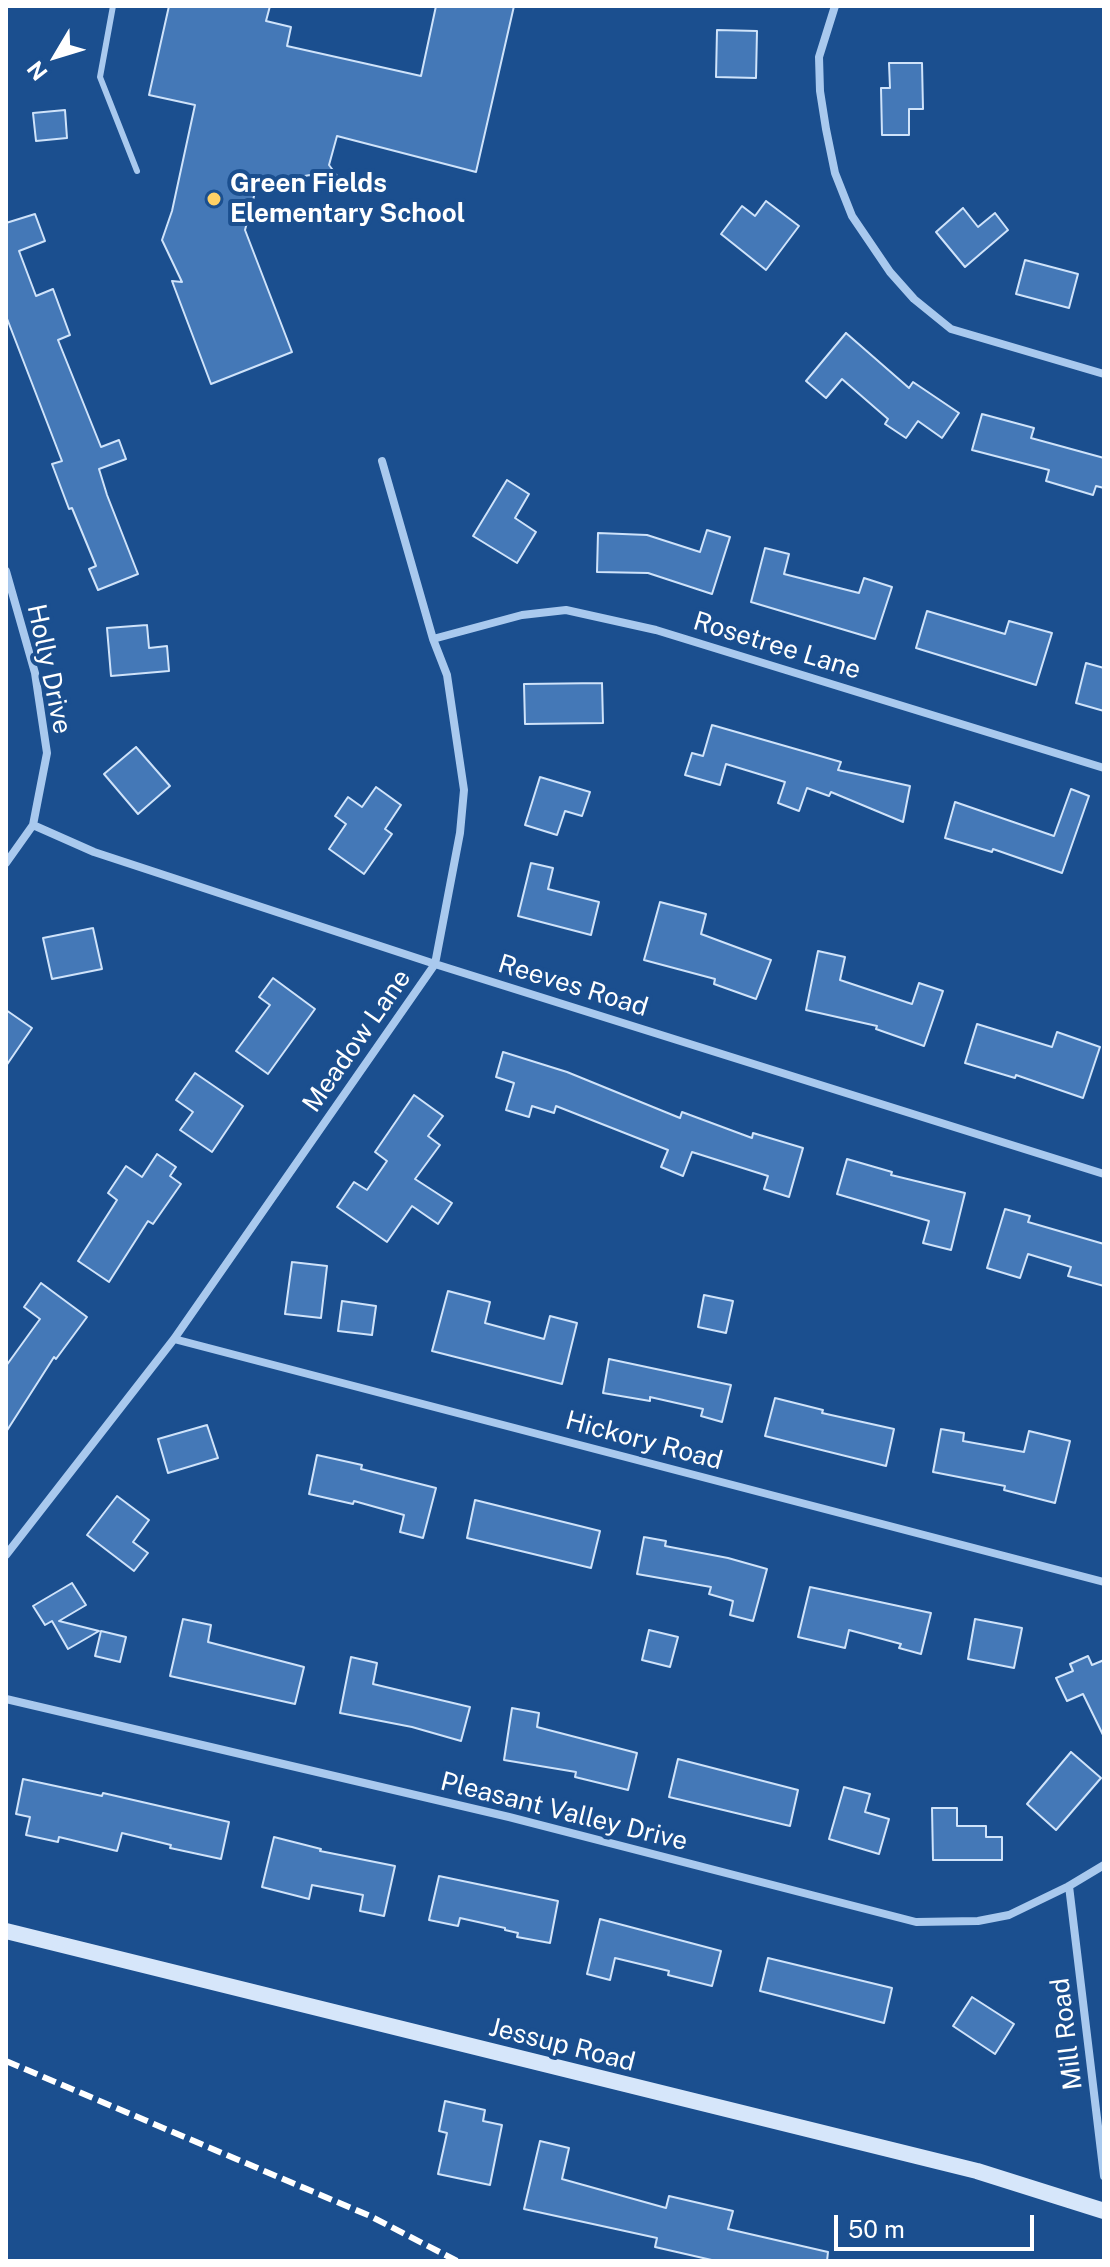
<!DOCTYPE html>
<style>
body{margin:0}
#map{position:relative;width:1110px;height:2267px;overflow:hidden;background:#1b4f8f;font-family:"Public Sans",sans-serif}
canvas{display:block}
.frame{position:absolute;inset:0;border:8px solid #fff;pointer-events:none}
.north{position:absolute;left:16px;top:16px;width:80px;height:80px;-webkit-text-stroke:6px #1b4f8f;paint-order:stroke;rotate:232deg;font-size:22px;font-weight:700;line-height:32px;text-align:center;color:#fff}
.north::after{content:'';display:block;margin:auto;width:28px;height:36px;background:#fff;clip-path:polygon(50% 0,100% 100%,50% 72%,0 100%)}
.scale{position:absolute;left:834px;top:2215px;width:200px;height:36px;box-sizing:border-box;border:4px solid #fff;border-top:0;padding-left:10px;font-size:24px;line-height:28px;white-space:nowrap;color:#fff;-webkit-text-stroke:6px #1b4f8f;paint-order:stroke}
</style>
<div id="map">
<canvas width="1110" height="2267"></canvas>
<div class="frame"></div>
<div class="north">N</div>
<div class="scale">50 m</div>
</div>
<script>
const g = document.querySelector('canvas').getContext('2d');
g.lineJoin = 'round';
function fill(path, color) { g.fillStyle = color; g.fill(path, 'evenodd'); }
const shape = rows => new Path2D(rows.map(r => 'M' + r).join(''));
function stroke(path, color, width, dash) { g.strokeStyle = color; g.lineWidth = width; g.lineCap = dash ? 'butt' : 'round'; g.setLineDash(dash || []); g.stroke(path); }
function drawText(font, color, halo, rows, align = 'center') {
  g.font = font + ' "Public Sans",sans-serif'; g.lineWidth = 8; g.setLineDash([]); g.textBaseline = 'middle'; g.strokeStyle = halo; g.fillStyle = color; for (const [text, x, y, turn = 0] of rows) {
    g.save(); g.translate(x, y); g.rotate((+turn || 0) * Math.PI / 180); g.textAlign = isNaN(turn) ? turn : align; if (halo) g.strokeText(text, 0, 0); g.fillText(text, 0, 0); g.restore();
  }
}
const building = shape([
 [169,6,270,6,266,21,291,27,287,46,421,76,436,6,514,6,476,172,337,136,329,165,338,177,318,186,310,175,257,185,245,230,292,352,211,384,172,281,182,282,162,240,172,211,195,105,149,95,169,6],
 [717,30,757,31,756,78,716,77,717,30],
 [889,63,922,63,923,109,909,109,909,135,882,135,881,88,890,88,889,63],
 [65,110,67,138,36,141,33,113,65,110],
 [766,201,799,226,766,270,721,234,742,206,755,216,766,201],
 [963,208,978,227,995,213,1008,230,965,267,936,232,963,208],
 [35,214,45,241,19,251,36,296,53,289,70,335,58,340,101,447,119,440,126,459,99,469,107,495,138,574,98,590,89,569,96,566,72,508,69,509,52,464,62,461,6,316,6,223,35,214],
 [1025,260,1078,274,1069,308,1016,294,1025,260],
 [846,333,909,388,913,382,959,413,942,438,918,421,906,438,885,424,888,419,842,379,826,398,806,381,846,333],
 [982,414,1034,428,1031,438,1104,458,1104,488,1096,486,1093,495,1046,481,1049,470,972,450,982,414],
 [507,480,529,494,515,518,536,532,517,563,473,536,507,480],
 [707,530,730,537,712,594,648,573,597,572,598,533,647,535,700,552,707,530],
 [765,548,789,554,784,574,859,593,864,578,892,587,875,639,751,602,765,548],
 [927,611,1005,634,1009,621,1052,633,1036,685,916,648,927,611],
 [147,625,149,648,167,646,169,671,111,676,107,628,147,625],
 [1086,663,1104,668,1104,711,1076,703,1086,663],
 [602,683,603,723,525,724,524,684,602,683],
 [712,725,841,762,838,770,910,786,903,822,831,792,829,796,807,788,799,811,778,803,785,782,726,764,720,785,685,775,692,753,703,756,712,725],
 [136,747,170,786,138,814,104,774,136,747],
 [540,777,590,792,582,816,565,811,557,835,525,825,540,777],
 [376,787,401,805,385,829,392,834,364,874,329,849,346,824,335,816,348,797,362,807,376,787],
 [1071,789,1089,796,1062,873,993,849,992,852,945,838,955,802,1054,836,1071,789],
 [531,863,553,868,548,889,599,902,591,935,518,916,531,863],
 [660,902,706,914,701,934,771,960,756,999,714,984,715,979,644,960,660,902],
 [93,928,102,969,52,979,43,938,93,928],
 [818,951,845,957,840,980,912,1004,919,983,943,991,924,1046,876,1029,877,1026,806,1010,818,951],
 [273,978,315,1009,268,1074,236,1051,270,1005,259,997,273,978],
 [6,1010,32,1028,6,1066,6,1010],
 [977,1024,1052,1047,1057,1032,1100,1047,1083,1098,1016,1075,1015,1078,965,1063,977,1024],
 [503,1052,567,1072,680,1118,682,1112,752,1138,753,1133,803,1148,789,1197,764,1189,768,1176,692,1152,683,1176,661,1167,668,1150,556,1106,554,1113,532,1106,529,1117,506,1110,514,1083,496,1077,503,1052],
 [195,1073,243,1106,212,1152,180,1130,193,1112,176,1100,195,1073],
 [414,1095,443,1116,428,1136,440,1145,415,1179,452,1203,438,1224,412,1206,387,1242,337,1207,354,1182,367,1190,387,1161,375,1152,414,1095],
 [157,1154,176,1167,170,1176,181,1184,153,1224,148,1221,109,1282,78,1261,117,1200,108,1193,126,1166,142,1177,157,1154],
 [847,1159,892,1172,891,1175,965,1193,951,1250,923,1243,929,1221,837,1194,847,1159],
 [1005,1209,1030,1216,1028,1222,1104,1244,1104,1286,1068,1276,1071,1267,1028,1254,1020,1278,987,1268,1005,1209],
 [292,1262,327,1266,321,1318,285,1314,292,1262],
 [41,1283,87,1317,56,1359,54,1357,6,1432,6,1366,40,1319,24,1307,41,1283],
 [448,1291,490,1302,485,1323,544,1339,550,1316,577,1323,562,1384,432,1351,448,1291],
 [704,1295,733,1301,726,1333,698,1327,704,1295],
 [342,1301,376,1306,372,1335,338,1331,342,1301],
 [609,1359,731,1385,722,1422,701,1416,703,1409,650,1397,650,1401,603,1393,609,1359],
 [775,1398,823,1410,822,1413,894,1429,886,1466,765,1436,775,1398],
 [207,1425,218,1458,168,1473,158,1439,207,1425],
 [941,1429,964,1433,963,1441,1024,1452,1029,1431,1070,1441,1055,1503,1004,1490,1005,1486,933,1472,941,1429],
 [317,1455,362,1465,361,1469,436,1488,423,1538,400,1532,404,1515,354,1501,353,1504,309,1494,317,1455],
 [117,1496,149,1520,133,1542,148,1553,134,1571,87,1535,117,1496],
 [475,1500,600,1531,591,1568,467,1538,475,1500],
 [644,1537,666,1541,665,1546,728,1558,767,1569,753,1621,730,1615,733,1601,709,1594,711,1587,637,1574,644,1537],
 [72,1583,86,1605,59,1621,99,1631,68,1649,52,1621,45,1625,33,1606,72,1583],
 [810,1587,931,1613,921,1654,899,1648,901,1644,849,1630,845,1648,798,1637,810,1587],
 [183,1619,211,1625,208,1642,304,1667,295,1704,170,1676,183,1619],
 [975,1619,1022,1628,1014,1668,968,1659,975,1619],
 [649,1630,678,1637,670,1667,642,1660,649,1630],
 [101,1631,126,1637,120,1662,95,1656,101,1631],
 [1088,1656,1092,1665,1104,1660,1104,1737,1083,1694,1067,1701,1056,1678,1073,1671,1070,1664,1088,1656],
 [351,1657,377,1663,373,1684,470,1707,461,1741,412,1727,340,1713,351,1657],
 [512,1708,539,1713,537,1727,637,1753,628,1790,575,1777,576,1772,504,1760,512,1708],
 [1071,1752,1101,1778,1056,1830,1027,1804,1071,1752],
 [678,1759,798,1790,790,1826,669,1797,678,1759],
 [23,1779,102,1796,103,1793,229,1822,221,1859,170,1848,171,1845,122,1833,117,1851,59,1837,58,1842,26,1835,30,1817,16,1814,23,1779],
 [844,1787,870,1794,865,1812,889,1819,879,1854,829,1839,844,1787],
 [932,1808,957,1808,957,1826,986,1826,986,1837,1002,1837,1002,1860,933,1860,932,1808],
 [274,1837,321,1849,320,1851,395,1866,384,1916,360,1911,363,1895,312,1885,309,1899,262,1887,274,1837],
 [439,1876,558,1901,550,1943,517,1937,518,1933,505,1930,505,1928,460,1918,458,1926,429,1920,439,1876],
 [600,1919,721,1951,712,1986,668,1975,669,1971,615,1958,610,1980,587,1974,600,1919],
 [768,1958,892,1988,884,2023,760,1991,768,1958],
 [972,1997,1014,2024,995,2054,953,2026,972,1997],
 [445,2101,485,2110,483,2121,502,2125,490,2185,438,2174,447,2133,439,2131,445,2101],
 [540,2141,569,2148,562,2179,666,2208,669,2196,733,2211,728,2229,828,2252,827,2261,716,2261,655,2247,657,2238,524,2209,540,2141]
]);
fill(building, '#4478b7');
stroke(building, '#cfe3fa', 2);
stroke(shape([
 [113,6,100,77,137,171]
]), '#a9c9ee', 6);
stroke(shape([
 [835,6,819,57,820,91,826,129,835,173,852,216,890,272,914,299,951,329,1104,374],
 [6,571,35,673,47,753,33,825,6,863],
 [433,639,522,615,566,610,656,630,1104,768],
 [33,825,94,852,435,964,1104,1174],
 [174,1339,1104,1582],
 [6,1555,174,1339,435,964,460,833,464,790,447,675,433,639,382,461],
 [6,1699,509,1817,916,1922,978,1921,1009,1915,1069,1886,1104,1865],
 [1069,1886,1104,2176]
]), '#a9c9ee', 8);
stroke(shape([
 [6,1931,977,2171,1104,2211]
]), '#d6e6fa', 16);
stroke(shape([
 [6,2061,370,2216,457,2261]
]), '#fff', 6, [14, 6]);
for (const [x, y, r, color] of [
 [214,199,8,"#ffd166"]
]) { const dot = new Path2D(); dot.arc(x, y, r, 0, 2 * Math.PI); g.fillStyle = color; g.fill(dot); stroke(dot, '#1b4f8f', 3); }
drawText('bold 26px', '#fff', '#1b4f8f', [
 ["Green Fields",230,184],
 ["Elementary School",230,214]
], 'left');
drawText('26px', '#fff', '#1b4f8f', [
 ["Rosetree Lane",777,646,17],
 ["Holly Drive",49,669,78],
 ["Reeves Road",573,986,17],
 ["Meadow Lane",357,1041,-55],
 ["Hickory Road",644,1441,15],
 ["Pleasant Valley Drive",564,1812,14],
 ["Mill Road",1067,2034,-97],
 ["Jessup Road",562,2045,14]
]);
</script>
